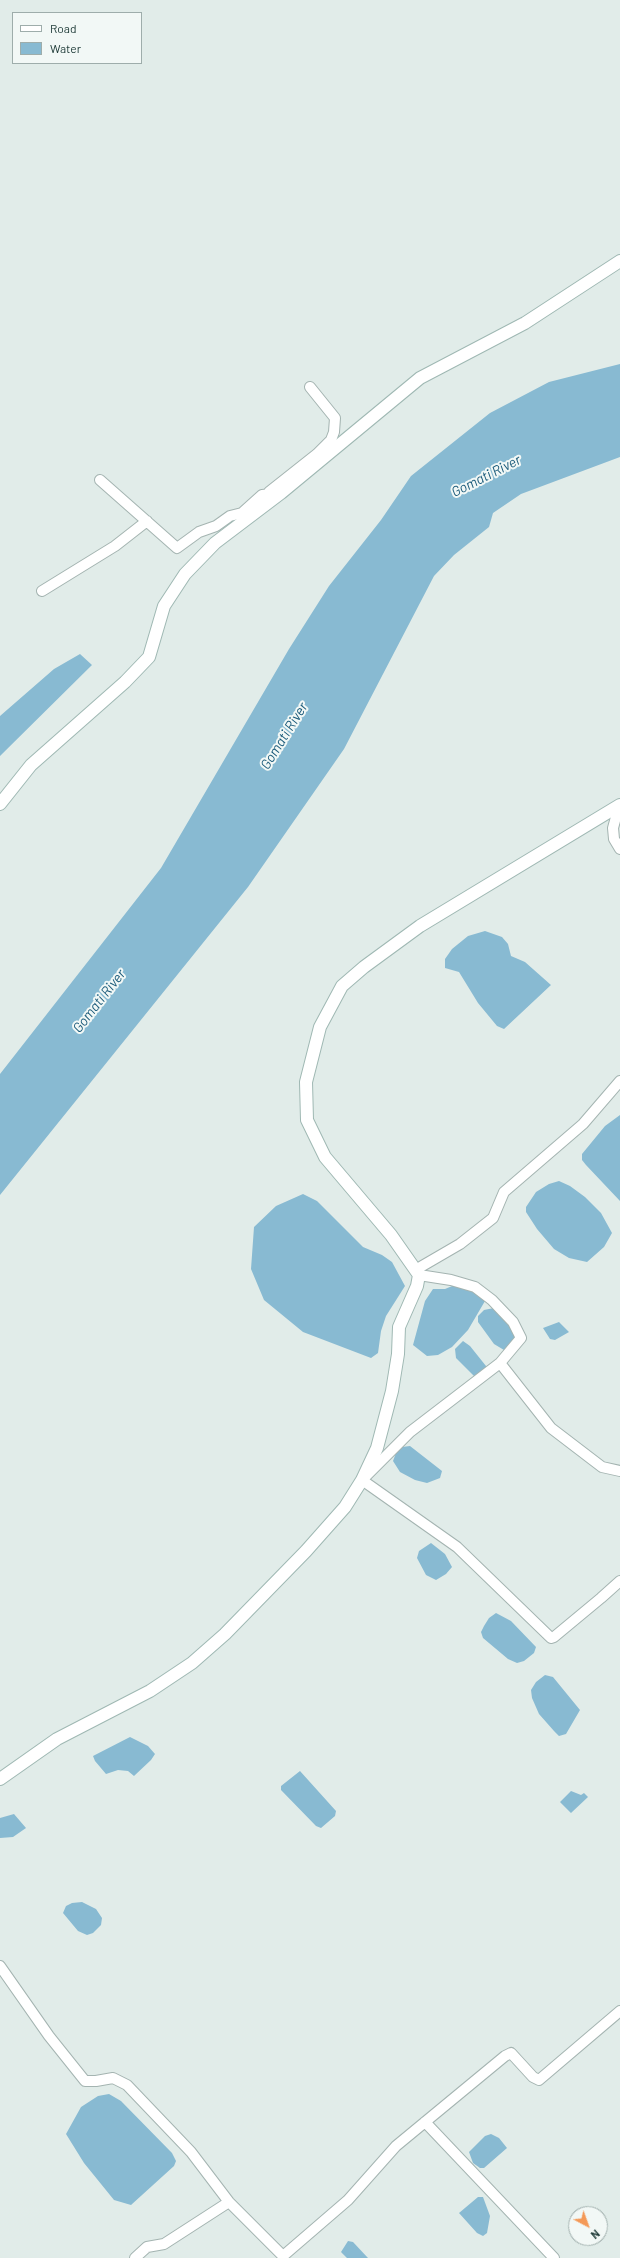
<!DOCTYPE html>
<style>
body{margin:0}
#map{position:relative;width:620px;height:2258px;overflow:hidden;background:#e1ece9;font-family:Barlow,sans-serif}
canvas{display:block}
.legend{position:absolute;left:12px;top:12px;width:130px;height:52px;box-sizing:border-box;background:#f2f8f6;border:1px solid #9eadab;margin:0;padding:5px 7px;list-style:none;font-size:12px;color:#213d3a}
.legend li{display:flex;align-items:center;gap:8px;height:20px}
.legend b{width:20px;border:1px solid #9eadab}
.north{position:absolute;left:568px;top:2206px;width:40px;height:40px;box-sizing:border-box;background:#f2f8f6;border:1px solid #9eadab;border-radius:50%;rotate:139deg;font-size:11px;font-weight:700;line-height:16px;text-align:center;color:#213d3a}
.north::after{content:'';display:block;margin:auto;width:14px;height:18px;background:#f49957;clip-path:polygon(50% 0,100% 100%,50% 72%,0 100%)}
</style>
<div id="map">
<canvas width="620" height="2258"></canvas>
<ul class="legend">
<li><b style="height:5px;background:#fff"></b>Road</li>
<li><b style="height:11px;background:#88bad2"></b>Water</li>
</ul>
<div class="north">N</div>
</div>
<script>
const g = document.querySelector('canvas').getContext('2d');
g.lineJoin = 'round';
function fill(path, color) { g.fillStyle = color; g.fill(path, 'evenodd'); }
const shape = rows => new Path2D(rows.map(r => 'M' + r).join(''));
function stroke(path, color, width, dash) { g.strokeStyle = color; g.lineWidth = width; g.lineCap = dash ? 'butt' : 'round'; g.setLineDash(dash || []); g.stroke(path); }
function drawText(font, color, halo, rows, align = 'center') {
  g.font = font + ' Barlow,sans-serif'; g.lineWidth = 4; g.setLineDash([]); g.textBaseline = 'middle'; g.strokeStyle = halo; g.fillStyle = color; for (const [text, x, y, turn = 0] of rows) {
    g.save(); g.translate(x, y); g.rotate((+turn || 0) * Math.PI / 180); g.textAlign = isNaN(turn) ? turn : align; if (halo) g.strokeText(text, 0, 0); g.fillText(text, 0, 0); g.restore();
  }
}
fill(shape([
 [620,364,620,457,521,494,493,513,489,527,454,555,434,576,344,749,248,887,0,1195,0,1074,161,868,289,649,329,586,381,520,411,476,490,413,549,382],
 [80,654,92,665,0,756,0,716,54,669],
 [485,931,502,937,508,944,511,956,525,962,551,985,504,1029,497,1026,478,1003,459,972,445,968,445,959,452,949,468,936],
 [620,1115,620,1201,586,1165,582,1160,582,1154,605,1126],
 [559,1181,570,1186,585,1197,601,1213,612,1233,604,1247,587,1262,569,1258,554,1249,537,1229,526,1212,526,1207,536,1192,549,1184],
 [303,1194,317,1201,363,1247,382,1255,392,1262,405,1286,386,1316,381,1331,378,1353,371,1358,303,1332,264,1300,251,1269,254,1227,276,1206],
 [457,1284,472,1289,485,1301,468,1330,452,1347,438,1355,427,1356,413,1345,425,1301,433,1289,445,1289],
 [494,1308,500,1311,516,1336,510,1347,504,1350,494,1344,478,1322,478,1316,484,1310],
 [559,1322,569,1332,555,1340,550,1339,543,1328],
 [463,1341,470,1346,486,1366,486,1370,480,1376,474,1376,456,1358,455,1349],
 [410,1446,442,1471,440,1478,427,1483,415,1480,400,1472,393,1461,396,1453,402,1447],
 [431,1543,445,1554,452,1567,446,1574,436,1580,426,1575,417,1558,419,1551],
 [496,1613,511,1621,536,1647,534,1653,524,1661,517,1663,508,1659,483,1638,481,1632,484,1626,489,1618],
 [545,1675,553,1677,580,1710,566,1734,559,1736,554,1731,539,1714,532,1698,531,1690,536,1682],
 [130,1737,148,1746,155,1754,151,1760,134,1776,128,1771,118,1770,106,1774,95,1761,93,1756],
 [300,1771,336,1811,335,1816,321,1828,316,1826,281,1790,281,1786],
 [571,1791,581,1795,584,1793,588,1797,571,1813,560,1802],
 [14,1814,26,1828,13,1837,0,1838,0,1818],
 [82,1902,96,1909,102,1918,101,1925,93,1933,87,1935,78,1931,63,1913,66,1906,72,1903],
 [109,2094,121,2101,172,2153,176,2161,174,2166,131,2205,114,2200,84,2163,66,2134,81,2107,98,2096],
 [491,2134,499,2138,507,2148,484,2168,480,2168,473,2163,469,2152,485,2136],
 [478,2197,483,2197,490,2216,487,2233,483,2236,477,2233,459,2213],
 [348,2241,353,2242,368,2258,347,2258,341,2252]
]), '#88bad2');
const street = shape([
 [100,480,177,548,199,532,216,526,230,516,242,513,262,495,281,493],
 [269,492,317,454,331,440,334,432,335,418,310,387],
 [42,591,115,546,147,521],
 [619,806,613,828,614,839,620,849],
 [417,1269,460,1244,493,1218,504,1192,583,1124,620,1081],
 [419,1275,451,1280,475,1287,492,1300,513,1322,521,1338,500,1363],
 [620,1471,602,1467,551,1428,500,1363,410,1432,362,1480,457,1547,551,1638,554,1637,601,1598,620,1581],
 [0,1966,49,2036,85,2081,96,2081,113,2078,127,2085,191,2152,229,2202,283,2256,348,2200,396,2146,505,2056,511,2053,533,2077,539,2080,620,2011],
 [425,2122,554,2258],
 [135,2258,147,2247,164,2244,229,2202]
]);
const secondary = shape([
 [0,804,31,765,125,682,149,657,164,606,185,574,215,543,281,493,420,378,525,323,620,261],
 [0,1779,57,1739,150,1691,192,1663,225,1634,306,1551,345,1507,362,1480,377,1448,392,1391,398,1354,399,1327,417,1286,419,1275,391,1235,325,1157,307,1120,306,1082,320,1027,342,986,364,967,420,926,620,805]
]);
stroke(street, '#a4b4b1', 12);
stroke(secondary, '#9fb8b3', 14);
stroke(street, '#fff', 10);
stroke(secondary, '#fff', 12);
drawText('italic 14px', '#1a5a7a', '#f2f8f6', [
 ["Gomati River",486,476,-27],
 ["Gomati River",284,736,-58],
 ["Gomati River",99,1001,-52]
]);
</script>
